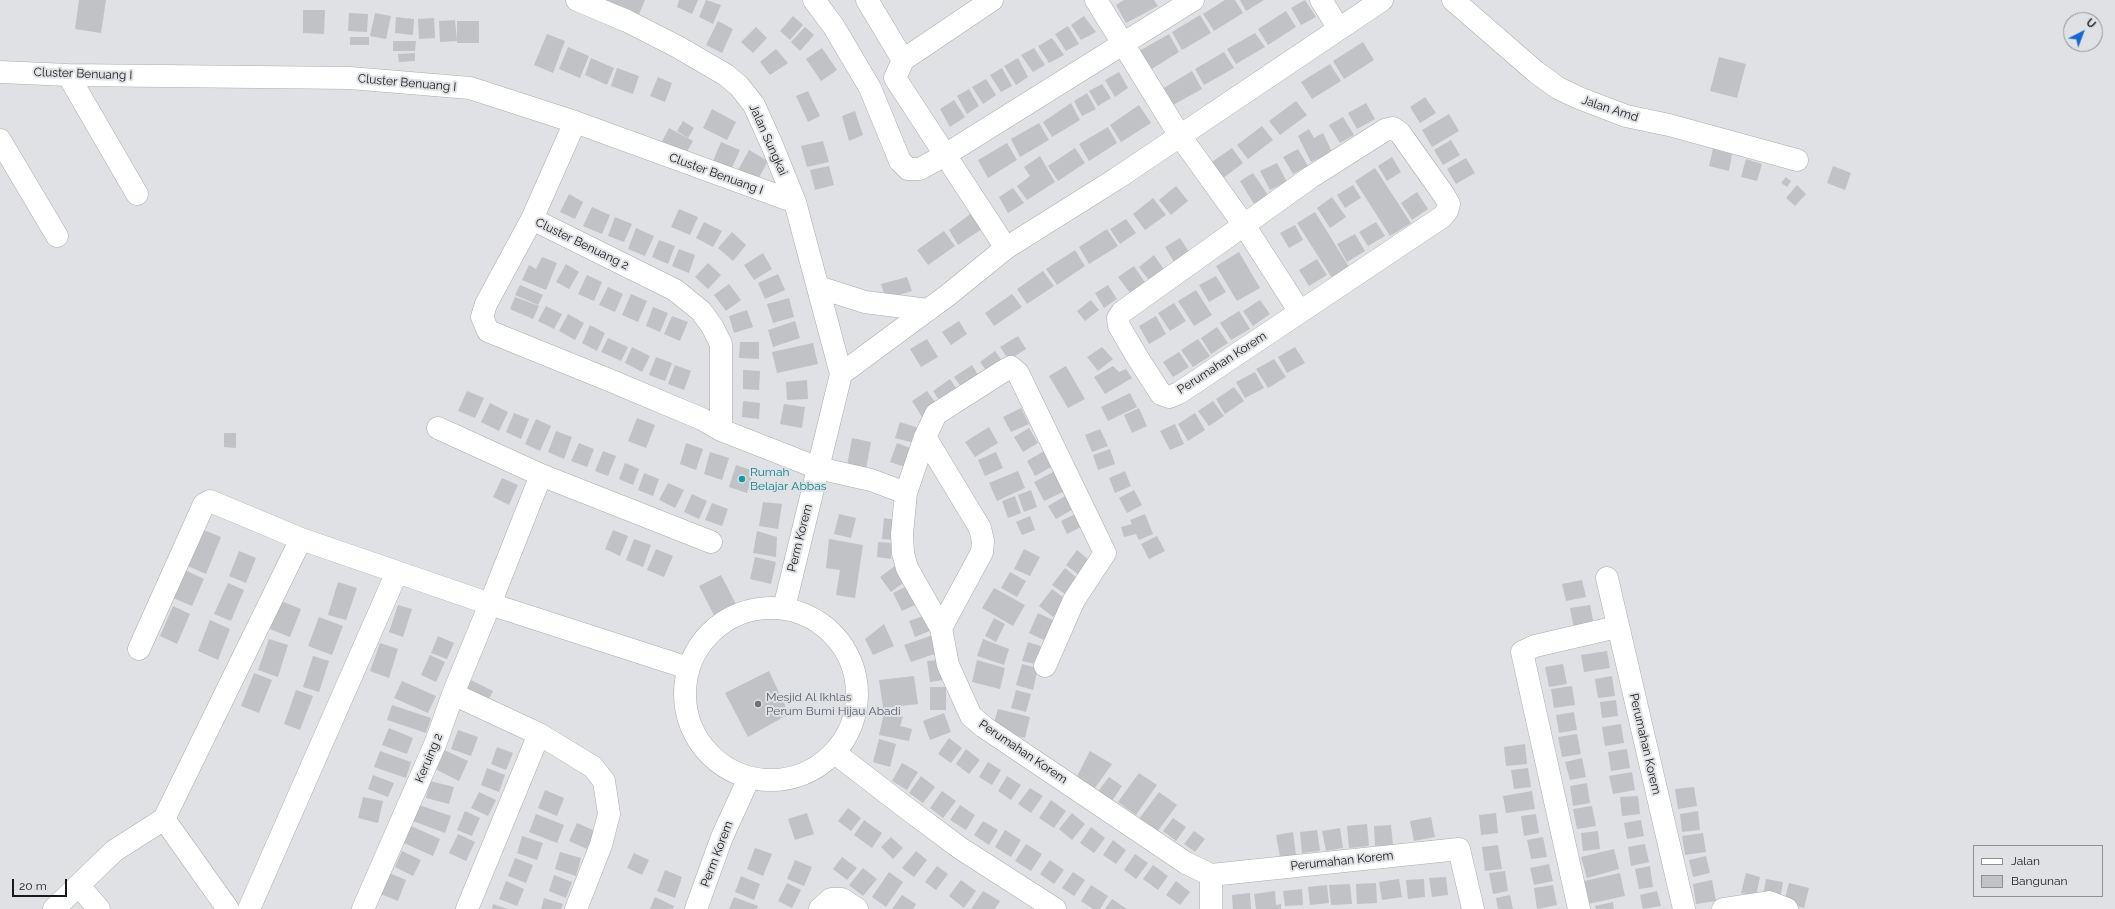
<!DOCTYPE html>
<style>
body{margin:0}
#map{position:relative;width:2115px;height:909px;overflow:hidden;background:#dfe1e4;font-family:Raleway,sans-serif}
canvas{display:block}
.legend{position:absolute;left:1973px;top:845px;width:130px;height:52px;box-sizing:border-box;background:#dfe1e4;border:1px solid #909194;margin:0;padding:5px 7px;list-style:none;font-size:12px;color:#191a1b}
.legend li{display:flex;align-items:center;gap:8px;height:20px}
.legend b{width:20px;border:1px solid #909194}
.north{position:absolute;left:2063px;top:12px;width:40px;height:40px;box-sizing:border-box;background:#dfe1e4;border:1px solid #909194;border-radius:50%;rotate:42deg;font-size:11px;font-weight:700;line-height:16px;text-align:center;color:#191a1b}
.north::after{content:'';display:block;margin:auto;width:14px;height:18px;background:#1667d1;clip-path:polygon(50% 0,100% 100%,50% 72%,0 100%)}
.scale{position:absolute;left:12px;top:879px;width:55px;height:18px;box-sizing:border-box;border:2px solid #191a1b;border-top:0;padding-left:5px;font-size:12px;line-height:14px;white-space:nowrap;color:#191a1b;-webkit-text-stroke:3px #dfe1e4;paint-order:stroke}
</style>
<div id="map">
<canvas width="2115" height="909"></canvas>
<ul class="legend">
<li><b style="height:5px;background:#fff"></b>Jalan</li>
<li><b style="height:11px;background:#c0c2c5"></b>Bangunan</li>
</ul>
<div class="north">U</div>
<div class="scale">20 m</div>
</div>
<script>
const g = document.querySelector('canvas').getContext('2d');
g.lineJoin = 'round';
function fill(path, color) { g.fillStyle = color; g.fill(path, 'evenodd'); }
const shape = rows => new Path2D(rows.map(r => 'M' + r).join(''));
function stroke(path, color, width, dash) { g.strokeStyle = color; g.lineWidth = width; g.lineCap = dash ? 'butt' : 'round'; g.setLineDash(dash || []); g.stroke(path); }
function drawText(font, color, halo, rows, align = 'center') {
  g.font = font + ' Raleway,sans-serif'; g.lineWidth = 4; g.setLineDash([]); g.textBaseline = 'middle'; g.strokeStyle = halo; g.fillStyle = color; for (const [text, x, y, turn = 0] of rows) {
    g.save(); g.translate(x, y); g.rotate((+turn || 0) * Math.PI / 180); g.textAlign = isNaN(turn) ? turn : align; if (halo) g.strokeText(text, 0, 0); g.fillText(text, 0, 0); g.restore();
  }
}
fill(shape([
 [79,0,106,0,101,33,75,29],
 [602,0,645,0,637,19],
 [679,0,698,0,692,14,677,7],
 [706,0,721,5,713,24,699,17],
 [1124,0,1154,0,1158,6,1126,23,1116,5],
 [1225,0,1235,0,1243,13,1214,31,1203,14],
 [1240,0,1264,0,1246,11],
 [1305,0,1316,17,1301,25,1291,8],
 [303,10,325,10,324,34,303,33],
 [1286,11,1296,27,1268,45,1258,29],
 [349,13,368,14,367,32,348,31],
 [375,13,391,16,386,39,370,36],
 [1200,15,1211,33,1182,50,1172,32],
 [793,16,803,25,790,40,780,31],
 [1084,16,1096,32,1081,40,1071,25],
 [396,17,414,19,413,35,395,33],
 [434,18,435,38,419,39,418,19],
 [455,20,457,41,440,42,439,21],
 [457,21,479,21,479,43,457,43],
 [718,21,733,29,722,53,706,45],
 [1068,26,1079,44,1066,51,1055,34],
 [756,27,767,38,753,53,741,42],
 [805,27,814,35,800,51,791,42],
 [1255,33,1265,47,1236,64,1227,49],
 [547,34,565,41,553,73,534,65],
 [1169,34,1179,52,1150,70,1139,51],
 [350,37,369,37,369,45,350,45],
 [1052,38,1064,55,1049,63,1038,46],
 [393,41,416,41,415,51,393,51],
 [1363,42,1374,60,1344,79,1333,61],
 [568,47,589,56,580,78,559,69],
 [822,48,837,70,821,81,806,59],
 [1034,48,1045,65,1033,72,1021,55],
 [776,49,788,63,770,75,760,62],
 [1224,52,1234,68,1204,85,1195,69],
 [415,53,415,61,399,62,398,54],
 [1719,57,1746,64,1737,98,1710,91],
 [591,58,614,68,607,85,585,75],
 [1018,58,1028,77,1016,85,1004,66],
 [1330,64,1341,81,1312,99,1301,82],
 [617,68,639,76,633,94,611,86],
 [1002,68,1012,86,1001,92,990,75],
 [1192,71,1202,89,1173,105,1162,89],
 [1119,72,1128,88,1115,97,1105,80],
 [658,77,672,83,665,102,650,96],
 [986,79,996,95,983,104,972,87],
 [1102,84,1111,98,1098,106,1089,91],
 [969,89,979,106,967,114,957,96],
 [808,91,820,116,808,122,796,96],
 [1087,93,1096,109,1082,116,1074,101],
 [1425,97,1436,113,1420,123,1410,107],
 [954,100,965,117,950,127,940,109],
 [1296,101,1307,115,1280,135,1269,121],
 [1071,103,1080,120,1052,137,1043,122],
 [1366,103,1375,119,1357,129,1348,113],
 [1139,105,1151,123,1121,142,1110,125],
 [712,109,736,122,727,140,703,128],
 [855,111,863,135,849,141,842,116],
 [1449,114,1459,131,1432,147,1422,130],
 [1343,117,1354,135,1340,143,1329,125],
 [683,121,694,128,688,138,677,131],
 [1039,123,1049,140,1020,157,1011,139],
 [1262,126,1273,140,1248,159,1237,145],
 [1108,127,1117,143,1089,161,1079,144],
 [669,128,693,141,683,159,659,147],
 [1309,129,1314,138,1323,133,1332,152,1311,162,1298,136],
 [1451,140,1460,155,1443,165,1434,150],
 [823,141,829,162,807,167,801,146],
 [721,142,740,150,729,174,711,166],
 [1007,143,1017,160,988,178,978,160],
 [1075,148,1085,163,1058,181,1048,166],
 [1232,148,1243,163,1218,182,1206,166],
 [1298,149,1308,166,1293,174,1283,157],
 [1713,149,1732,154,1729,171,1709,166],
 [749,150,768,161,757,181,738,170],
 [1040,156,1055,182,1027,200,1017,186,1030,176,1024,167],
 [1392,157,1401,172,1387,181,1378,166],
 [1466,158,1475,173,1456,184,1447,169],
 [1746,159,1762,164,1757,181,1741,177],
 [1277,163,1287,182,1270,190,1260,171],
 [829,166,834,185,815,190,810,170],
 [1833,166,1851,173,1845,190,1827,183],
 [1375,168,1411,223,1390,236,1355,181],
 [1253,173,1268,195,1254,204,1240,181],
 [1786,177,1791,181,1787,187,1781,183],
 [1353,185,1361,198,1345,208,1337,195],
 [1797,185,1806,194,1795,206,1786,198],
 [1176,186,1188,201,1171,215,1159,200],
 [1013,188,1024,203,1008,213,999,197],
 [1417,192,1428,209,1412,220,1401,203],
 [569,194,583,202,575,219,560,212],
 [1332,197,1346,217,1330,228,1317,208],
 [1153,198,1166,215,1145,230,1133,214],
 [592,207,610,215,602,234,583,226],
 [679,209,698,217,690,235,671,227],
 [977,209,988,225,958,245,949,230],
 [1315,212,1349,267,1332,278,1297,223],
 [615,217,632,224,624,242,608,236],
 [1126,219,1136,233,1120,244,1110,229],
 [704,222,722,231,713,247,696,238],
 [1376,222,1385,236,1368,246,1359,232],
 [1295,225,1303,240,1289,248,1280,233],
 [636,228,654,236,645,256,628,249],
 [1107,229,1118,246,1089,264,1079,247],
 [944,231,955,246,928,265,917,250],
 [732,232,746,245,733,261,718,248],
 [1355,234,1365,251,1347,262,1337,244],
 [1180,238,1189,252,1174,262,1165,247],
 [659,240,675,246,668,264,652,257],
 [679,249,695,255,689,273,672,266],
 [1075,250,1085,266,1057,285,1046,269],
 [1239,252,1260,288,1237,301,1216,266],
 [763,253,772,269,754,280,744,265],
 [1154,255,1165,271,1150,282,1139,267],
 [542,257,557,263,546,290,522,280,529,265,536,269],
 [1317,259,1327,275,1309,286,1299,270],
 [708,263,721,275,708,289,695,277],
 [566,264,579,272,569,289,556,282],
 [1134,266,1146,284,1131,294,1118,277],
 [1043,271,1054,286,1027,304,1017,289],
 [778,274,785,290,765,299,758,283],
 [587,275,602,282,594,301,578,294],
 [1216,276,1226,292,1209,302,1199,285],
 [907,277,912,291,886,299,881,284],
 [729,284,741,300,726,311,714,295],
 [520,285,543,295,538,305,515,295],
 [1108,285,1117,299,1104,308,1095,293],
 [608,287,623,294,615,312,599,305],
 [1196,290,1212,315,1194,326,1178,301],
 [631,294,647,301,638,322,622,315],
 [1012,294,1022,307,994,326,985,313],
 [515,297,539,306,533,319,510,309],
 [789,298,794,317,773,323,767,304],
 [1091,300,1099,310,1085,321,1077,311],
 [1260,300,1270,314,1253,326,1243,311],
 [1174,303,1186,321,1170,331,1158,313],
 [546,306,562,314,554,329,538,321],
 [653,307,668,313,660,332,646,326],
 [747,310,753,327,734,333,729,316],
 [1239,311,1250,329,1231,340,1220,323],
 [568,314,584,323,575,340,559,331],
 [672,316,688,322,680,341,664,334],
 [1156,316,1166,334,1149,344,1139,326],
 [795,321,800,338,773,347,768,330],
 [959,321,967,334,951,345,942,332],
 [590,325,605,333,597,351,582,343],
 [1217,327,1228,343,1211,354,1201,338],
 [1018,336,1026,349,1009,360,1000,347],
 [608,338,628,347,621,361,601,352],
 [927,339,938,357,921,367,910,349],
 [1198,339,1210,356,1193,367,1181,350],
 [740,342,759,342,759,359,739,358],
 [813,343,818,364,777,373,772,352],
 [632,347,650,356,642,372,625,363],
 [1102,347,1113,359,1098,371,1087,357],
 [1295,347,1305,363,1287,373,1278,357],
 [995,351,1005,365,990,376,980,362],
 [1179,352,1189,367,1173,377,1163,362],
 [656,357,672,363,665,381,649,375],
 [1274,359,1286,377,1268,388,1256,369],
 [675,365,691,371,684,390,668,384],
 [972,365,980,378,963,389,954,377],
 [1066,366,1085,399,1068,408,1049,376],
 [1113,366,1119,372,1126,369,1132,378,1105,394,1094,377],
 [743,370,760,371,759,390,743,389],
 [1255,372,1264,388,1245,398,1236,382],
 [950,379,960,394,943,406,933,391],
 [807,380,808,399,787,400,786,382],
 [1234,387,1244,401,1225,414,1216,399],
 [467,391,484,398,475,418,458,411],
 [927,391,938,406,922,417,912,401],
 [1130,393,1137,407,1108,421,1101,407],
 [743,401,760,403,759,419,742,417],
 [1213,401,1224,416,1209,426,1198,411],
 [490,403,508,412,499,431,481,422],
 [784,404,805,407,802,428,780,424],
 [1021,408,1029,424,1011,432,1003,417],
 [1139,408,1147,426,1132,433,1124,415],
 [514,413,529,419,521,439,506,432],
 [1195,413,1205,430,1188,441,1178,424],
 [637,418,655,425,646,448,628,441],
 [536,419,551,426,540,451,525,444],
 [900,422,918,428,914,443,895,438],
 [1175,424,1184,444,1170,450,1160,431],
 [989,427,998,443,975,457,965,442],
 [1029,428,1038,443,1023,452,1014,437],
 [1100,429,1108,446,1092,452,1085,435],
 [556,431,572,437,564,459,548,452],
 [224,433,236,433,236,448,224,447],
 [852,438,871,442,866,469,847,466],
 [579,443,594,449,587,467,571,461],
 [686,443,703,449,696,470,680,464],
 [897,443,915,450,908,468,890,462],
 [1110,449,1115,464,1098,470,1093,455],
 [603,451,616,456,608,476,595,471],
 [1044,451,1053,466,1035,476,1027,461],
 [710,452,729,458,722,480,704,474],
 [996,452,1003,468,985,476,978,460],
 [625,463,639,469,633,485,619,479],
 [736,465,754,471,747,493,729,487],
 [1018,471,1025,488,997,501,989,483],
 [1055,471,1065,491,1044,501,1034,482],
 [1125,471,1131,486,1115,493,1109,478],
 [644,473,659,479,653,496,638,490],
 [502,478,518,485,509,505,493,497],
 [668,483,684,490,675,508,659,500],
 [1031,490,1037,507,1024,512,1018,495],
 [1134,490,1142,505,1127,513,1119,498],
 [692,494,707,501,699,519,684,512],
 [1067,495,1075,508,1056,519,1048,506],
 [1015,496,1021,513,1008,518,1002,501],
 [763,502,782,504,778,529,759,526],
 [712,503,728,509,722,526,705,520],
 [1077,513,1083,526,1067,534,1061,521],
 [839,514,856,518,851,538,834,534],
 [1145,514,1153,534,1139,540,1136,534,1124,537,1121,527,1132,524,1130,520],
 [1030,516,1035,530,1022,535,1016,522],
 [884,518,897,520,895,540,882,539],
 [199,528,221,537,206,574,183,564],
 [613,530,628,536,620,556,605,549],
 [757,531,777,537,776,557,753,553],
 [1157,536,1165,551,1149,559,1141,544],
 [634,539,651,545,643,567,626,560],
 [829,539,863,545,855,598,836,595,840,570,826,568],
 [878,542,892,543,891,559,877,557],
 [656,549,673,556,664,577,647,570],
 [1024,549,1040,557,1030,576,1014,569],
 [1077,550,1090,561,1079,575,1066,565],
 [239,551,256,558,246,583,229,576],
 [755,557,776,562,771,584,750,579],
 [895,566,906,581,891,592,880,577],
 [1065,568,1077,578,1065,594,1052,585],
 [185,570,204,579,192,606,173,598],
 [1010,572,1026,581,1017,597,1001,588],
 [721,575,738,608,716,619,699,586],
 [1582,580,1586,597,1566,601,1562,584],
 [338,582,357,588,346,620,328,615],
 [228,583,244,590,231,621,214,614],
 [907,586,917,604,902,611,893,593],
 [994,588,1025,605,1013,626,982,608],
 [1052,589,1067,600,1053,617,1039,606],
 [281,601,301,609,290,637,270,629],
 [398,605,412,609,403,637,389,632],
 [1590,605,1594,625,1574,629,1570,608],
 [173,606,190,614,177,644,160,636],
 [1038,613,1055,621,1046,641,1029,633],
 [926,615,932,630,915,637,909,621],
 [319,617,343,626,332,655,308,646],
 [994,618,1005,624,996,642,985,636],
 [210,620,230,629,218,660,198,651],
 [884,624,894,646,873,655,865,639],
 [936,634,940,652,911,662,904,645],
 [438,636,454,643,447,659,431,653],
 [269,639,288,645,278,677,258,670],
 [983,639,1009,649,1004,665,977,656],
 [1028,642,1044,647,1039,665,1022,661],
 [380,643,398,649,389,678,370,671],
 [1607,651,1610,668,1584,672,1581,655],
 [430,655,445,662,436,682,421,675],
 [313,656,329,661,319,692,303,687],
 [941,660,943,680,930,682,927,661],
 [977,660,1005,668,1000,689,972,682],
 [1022,664,1038,668,1033,690,1016,685],
 [1563,664,1567,684,1549,687,1545,667],
 [769,671,789,714,748,737,725,693],
 [254,673,272,680,259,713,241,706],
 [914,676,918,704,883,708,879,680],
 [1612,676,1615,696,1598,698,1595,679],
 [471,680,493,691,486,705,464,694],
 [402,681,436,696,428,713,394,698],
 [1572,686,1575,705,1554,708,1551,689],
 [930,687,946,687,946,710,930,710],
 [296,690,313,696,300,730,284,724],
 [1016,690,1031,694,1026,712,1011,708],
 [1616,700,1618,716,1602,718,1600,702],
 [392,705,431,718,426,733,387,720],
 [998,709,1030,717,1025,738,992,729],
 [1574,712,1577,730,1559,733,1556,715],
 [884,713,903,717,900,726,912,729,909,741,879,735],
 [944,713,951,732,930,740,923,721],
 [1621,724,1624,743,1605,746,1602,727],
 [389,728,413,738,407,754,382,745],
 [458,730,478,737,471,756,451,749],
 [1577,734,1581,754,1562,757,1558,737],
 [949,738,962,748,951,763,938,754],
 [879,739,896,744,890,767,873,762],
 [1525,744,1527,764,1506,766,1504,747],
 [497,747,513,753,506,770,491,764],
 [442,749,468,761,459,781,433,768],
 [966,749,980,760,969,774,956,764],
 [1627,749,1630,768,1611,771,1608,752],
 [380,751,411,762,406,778,374,767],
 [1090,751,1112,764,1092,792,1075,780],
 [1582,758,1586,777,1570,780,1565,762],
 [988,762,1001,770,992,785,979,777],
 [902,763,918,772,907,790,892,781],
 [487,768,505,775,499,792,481,785],
 [1528,768,1531,787,1514,789,1511,770],
 [1632,772,1635,790,1613,794,1609,776],
 [1139,773,1157,785,1136,815,1118,802],
 [373,775,394,783,388,797,368,789],
 [921,776,935,787,923,803,909,793],
 [1007,776,1021,785,1011,800,998,791],
 [1109,777,1122,786,1110,804,1096,794],
 [430,781,454,787,449,804,426,798],
 [1587,783,1590,803,1573,806,1570,786],
 [1694,787,1697,806,1678,809,1675,789],
 [1030,788,1043,796,1031,813,1018,804],
 [545,790,564,798,557,816,538,808],
 [942,791,956,801,943,818,930,808],
 [1532,791,1535,809,1506,813,1503,796],
 [479,792,496,800,488,816,471,808],
 [1159,792,1177,805,1154,836,1136,823],
 [1638,796,1640,814,1622,816,1620,797],
 [363,797,383,801,378,823,358,818],
 [1051,800,1066,811,1054,828,1039,818],
 [419,805,451,816,445,833,413,821],
 [960,805,975,815,966,830,950,820],
 [1592,806,1596,826,1577,829,1573,809],
 [848,808,861,818,851,831,838,821],
 [465,811,480,818,472,836,457,830],
 [1698,811,1700,830,1682,832,1680,814],
 [807,813,814,834,795,840,788,819],
 [1072,813,1085,824,1072,840,1059,829],
 [1496,813,1498,833,1481,835,1479,815],
 [536,814,564,825,557,843,529,832],
 [1536,814,1539,833,1524,836,1521,816],
 [1431,817,1435,837,1414,841,1410,821],
 [1173,818,1186,827,1176,841,1163,831],
 [864,820,882,833,872,848,854,835],
 [1641,820,1644,836,1627,839,1624,823],
 [983,821,998,830,989,845,974,835],
 [577,823,595,831,587,849,569,841],
 [1367,824,1369,846,1349,848,1347,826],
 [1391,825,1393,845,1375,846,1374,826],
 [411,826,440,839,433,856,404,843],
 [1091,827,1105,838,1094,853,1080,843],
 [1340,828,1343,848,1326,851,1322,831],
 [1005,830,1021,840,1011,857,995,847],
 [1317,830,1320,851,1302,853,1300,832],
 [1194,831,1205,839,1195,852,1184,844],
 [1598,831,1600,849,1583,851,1581,833],
 [1293,832,1296,855,1280,857,1276,835],
 [1703,833,1706,852,1685,855,1682,836],
 [458,834,475,842,466,861,449,853],
 [522,836,543,843,537,860,517,853],
 [891,837,903,848,893,859,881,847],
 [1543,837,1547,857,1531,859,1527,840],
 [1113,840,1126,850,1116,864,1103,855],
 [1026,844,1042,854,1031,871,1015,861],
 [1645,844,1649,862,1631,866,1628,847],
 [1498,845,1502,869,1485,871,1482,847],
 [755,848,772,854,763,876,747,869],
 [1614,849,1619,869,1587,878,1581,857],
 [402,851,421,860,413,876,395,867],
 [916,851,927,860,914,877,902,868],
 [560,852,581,858,576,876,555,869],
 [634,853,649,860,642,875,627,868],
 [1135,854,1148,863,1136,879,1124,870],
 [1706,856,1710,873,1693,877,1689,860],
 [842,857,857,868,847,880,833,869],
 [515,858,533,865,526,883,508,876],
 [795,860,812,867,804,886,787,879],
 [1050,860,1064,870,1054,884,1040,874],
 [1549,864,1553,881,1534,885,1530,868],
 [1153,865,1168,876,1158,890,1143,879],
 [937,866,948,874,936,890,925,882],
 [1650,866,1653,887,1639,889,1635,869],
 [863,868,877,879,863,896,849,885],
 [665,870,682,877,675,898,657,891],
 [1505,871,1508,891,1493,894,1489,873],
 [387,872,406,880,398,901,378,893],
 [889,872,903,882,886,907,872,897],
 [1073,872,1085,880,1074,896,1062,888],
 [1620,873,1625,896,1588,904,1584,881],
 [1746,873,1760,877,1756,896,1741,893],
 [554,875,572,882,566,898,549,891],
 [741,876,760,884,754,900,735,892],
 [1446,877,1448,895,1432,897,1429,878],
 [1399,879,1402,897,1382,900,1379,882],
 [1424,879,1425,897,1408,899,1406,880],
 [1766,879,1783,882,1780,899,1763,896],
 [961,880,976,891,964,908,949,896],
 [1712,880,1716,901,1696,904,1693,884],
 [506,881,524,889,517,906,499,899],
 [1176,881,1190,892,1180,905,1166,895],
 [787,883,801,890,792,908,778,901],
 [1376,883,1377,903,1357,904,1356,884],
 [1789,883,1809,888,1804,908,1784,902],
 [1350,884,1352,904,1331,905,1329,885],
 [1091,885,1108,896,1100,909,1093,909,1081,901],
 [1327,885,1329,903,1310,905,1308,887],
 [1553,885,1557,905,1537,909,1534,888],
 [1302,889,1303,905,1285,906,1283,891],
 [983,891,1000,901,995,909,971,909],
 [1275,891,1276,905,1281,904,1281,909,1256,909,1254,894],
 [1657,891,1661,906,1643,909,1640,895],
 [1250,893,1251,909,1233,909,1232,895],
 [902,895,916,904,913,909,892,909],
 [1510,895,1513,909,1498,909,1496,898],
 [655,897,674,906,673,909,650,909],
 [734,897,758,906,757,909,729,909],
 [544,898,563,904,561,909,541,909],
 [1112,899,1127,909,1105,909],
 [1613,902,1614,909,1596,909,1595,906],
 [493,904,508,909,492,909]
]), '#c0c2c5');
const minor = shape([
 [577,0,627,21,678,47,726,75,739,86,754,105,772,145,795,202,841,374,784,608],
 [814,0,834,27,870,88,900,161,908,169,920,169,945,155,1193,0],
 [867,0,903,60],
 [992,0,903,60,895,78,1006,248],
 [1096,0,1180,136,1244,225,1300,312,1179,393,1169,397,1161,394,1139,360,1119,326,1118,318,1122,312,1244,225,1311,177,1385,130,1393,128,1400,133,1444,195,1449,204,1447,211,1442,217,1300,312],
 [1321,0,1339,29],
 [1453,0,1536,72,1558,88,1579,98,1626,116,1669,125,1797,160],
 [0,72,68,75,350,78,470,88,575,122,795,202],
 [68,75,137,194],
 [0,140,57,236],
 [532,219,575,122],
 [818,287,865,302,928,310],
 [841,374,948,295,1006,248,1116,179,1382,0],
 [438,428,541,475],
 [721,430,721,344,712,326,701,311,675,290,532,219,486,304,482,317,488,331,609,380,702,419,721,430,818,468,871,480,906,493,902,534,903,553,907,568,941,628,948,665,971,716,984,727,1186,863,1211,875,1459,849,1473,909],
 [925,437,980,528,983,541,982,552,941,628],
 [906,493,925,437,936,414,1005,370,1011,367,1018,373,1105,553,1074,600,1045,666],
 [1607,578,1684,909],
 '685 694a86 86 0 1 1 172 0a86 86 0 1 1-172 0Z',
 [139,649,204,504,210,501,301,539,490,604,453,694,436,742,363,909],
 [688,668,490,604,541,475,711,542],
 [453,694,539,734,593,767,604,781,609,814,601,845,576,909],
 [835,753,905,807,960,848,1055,909],
 [164,819,228,909],
 [1211,875,1211,909],
 [79,886,99,909],
 [54,909,114,851,164,819,301,539],
 [249,909,397,572],
 [467,909,539,734],
 [696,909,722,837,749,778],
 [820,909,831,899,842,899,857,909],
 [1579,909,1522,652,1535,646,1617,627],
 [1723,909,1769,902,1787,909]
]);
stroke(minor, '#a9abae', 23);
stroke(minor, '#fff', 22);
for (const [x, y, r, color] of [
 [742,479,4,"#0f9aa8"],
 [758,704,4,"#6b7280"]
]) { const dot = new Path2D(); dot.arc(x, y, r, 0, 2 * Math.PI); g.fillStyle = color; g.fill(dot); stroke(dot, '#dfe1e4', 1.5); }
drawText('12px', '#191a1b', '#dfe1e4', [
 ["Cluster Benuang I",83,74,2],
 ["Cluster Benuang I",407,83,5],
 ["Jalan Amd",1610,109,18],
 ["Jalan Sungkai",768,140,66],
 ["Cluster Benuang I",716,174,20],
 ["Cluster Benuang 2",582,244,26],
 ["Perumahan Korem",1222,363,-33],
 ["Perm Korem",800,538,-76],
 ["Perumahan Korem",1645,744,77],
 ["Perumahan Korem",1023,752,34],
 ["Keruing 2",429,758,-67],
 ["Perm Korem",717,854,-69],
 ["Perumahan Korem",1342,861,-6]
]);
drawText('12px', '#0d838f', '#dfe1e4', [
 ["Rumah",750,472],
 ["Belajar Abbas",750,486]
], 'left');
drawText('12px', '#5b616d', '#dfe1e4', [
 ["Mesjid Al Ikhlas",766,697],
 ["Perum Bumi Hijau Abadi",766,711]
], 'left');
</script>
